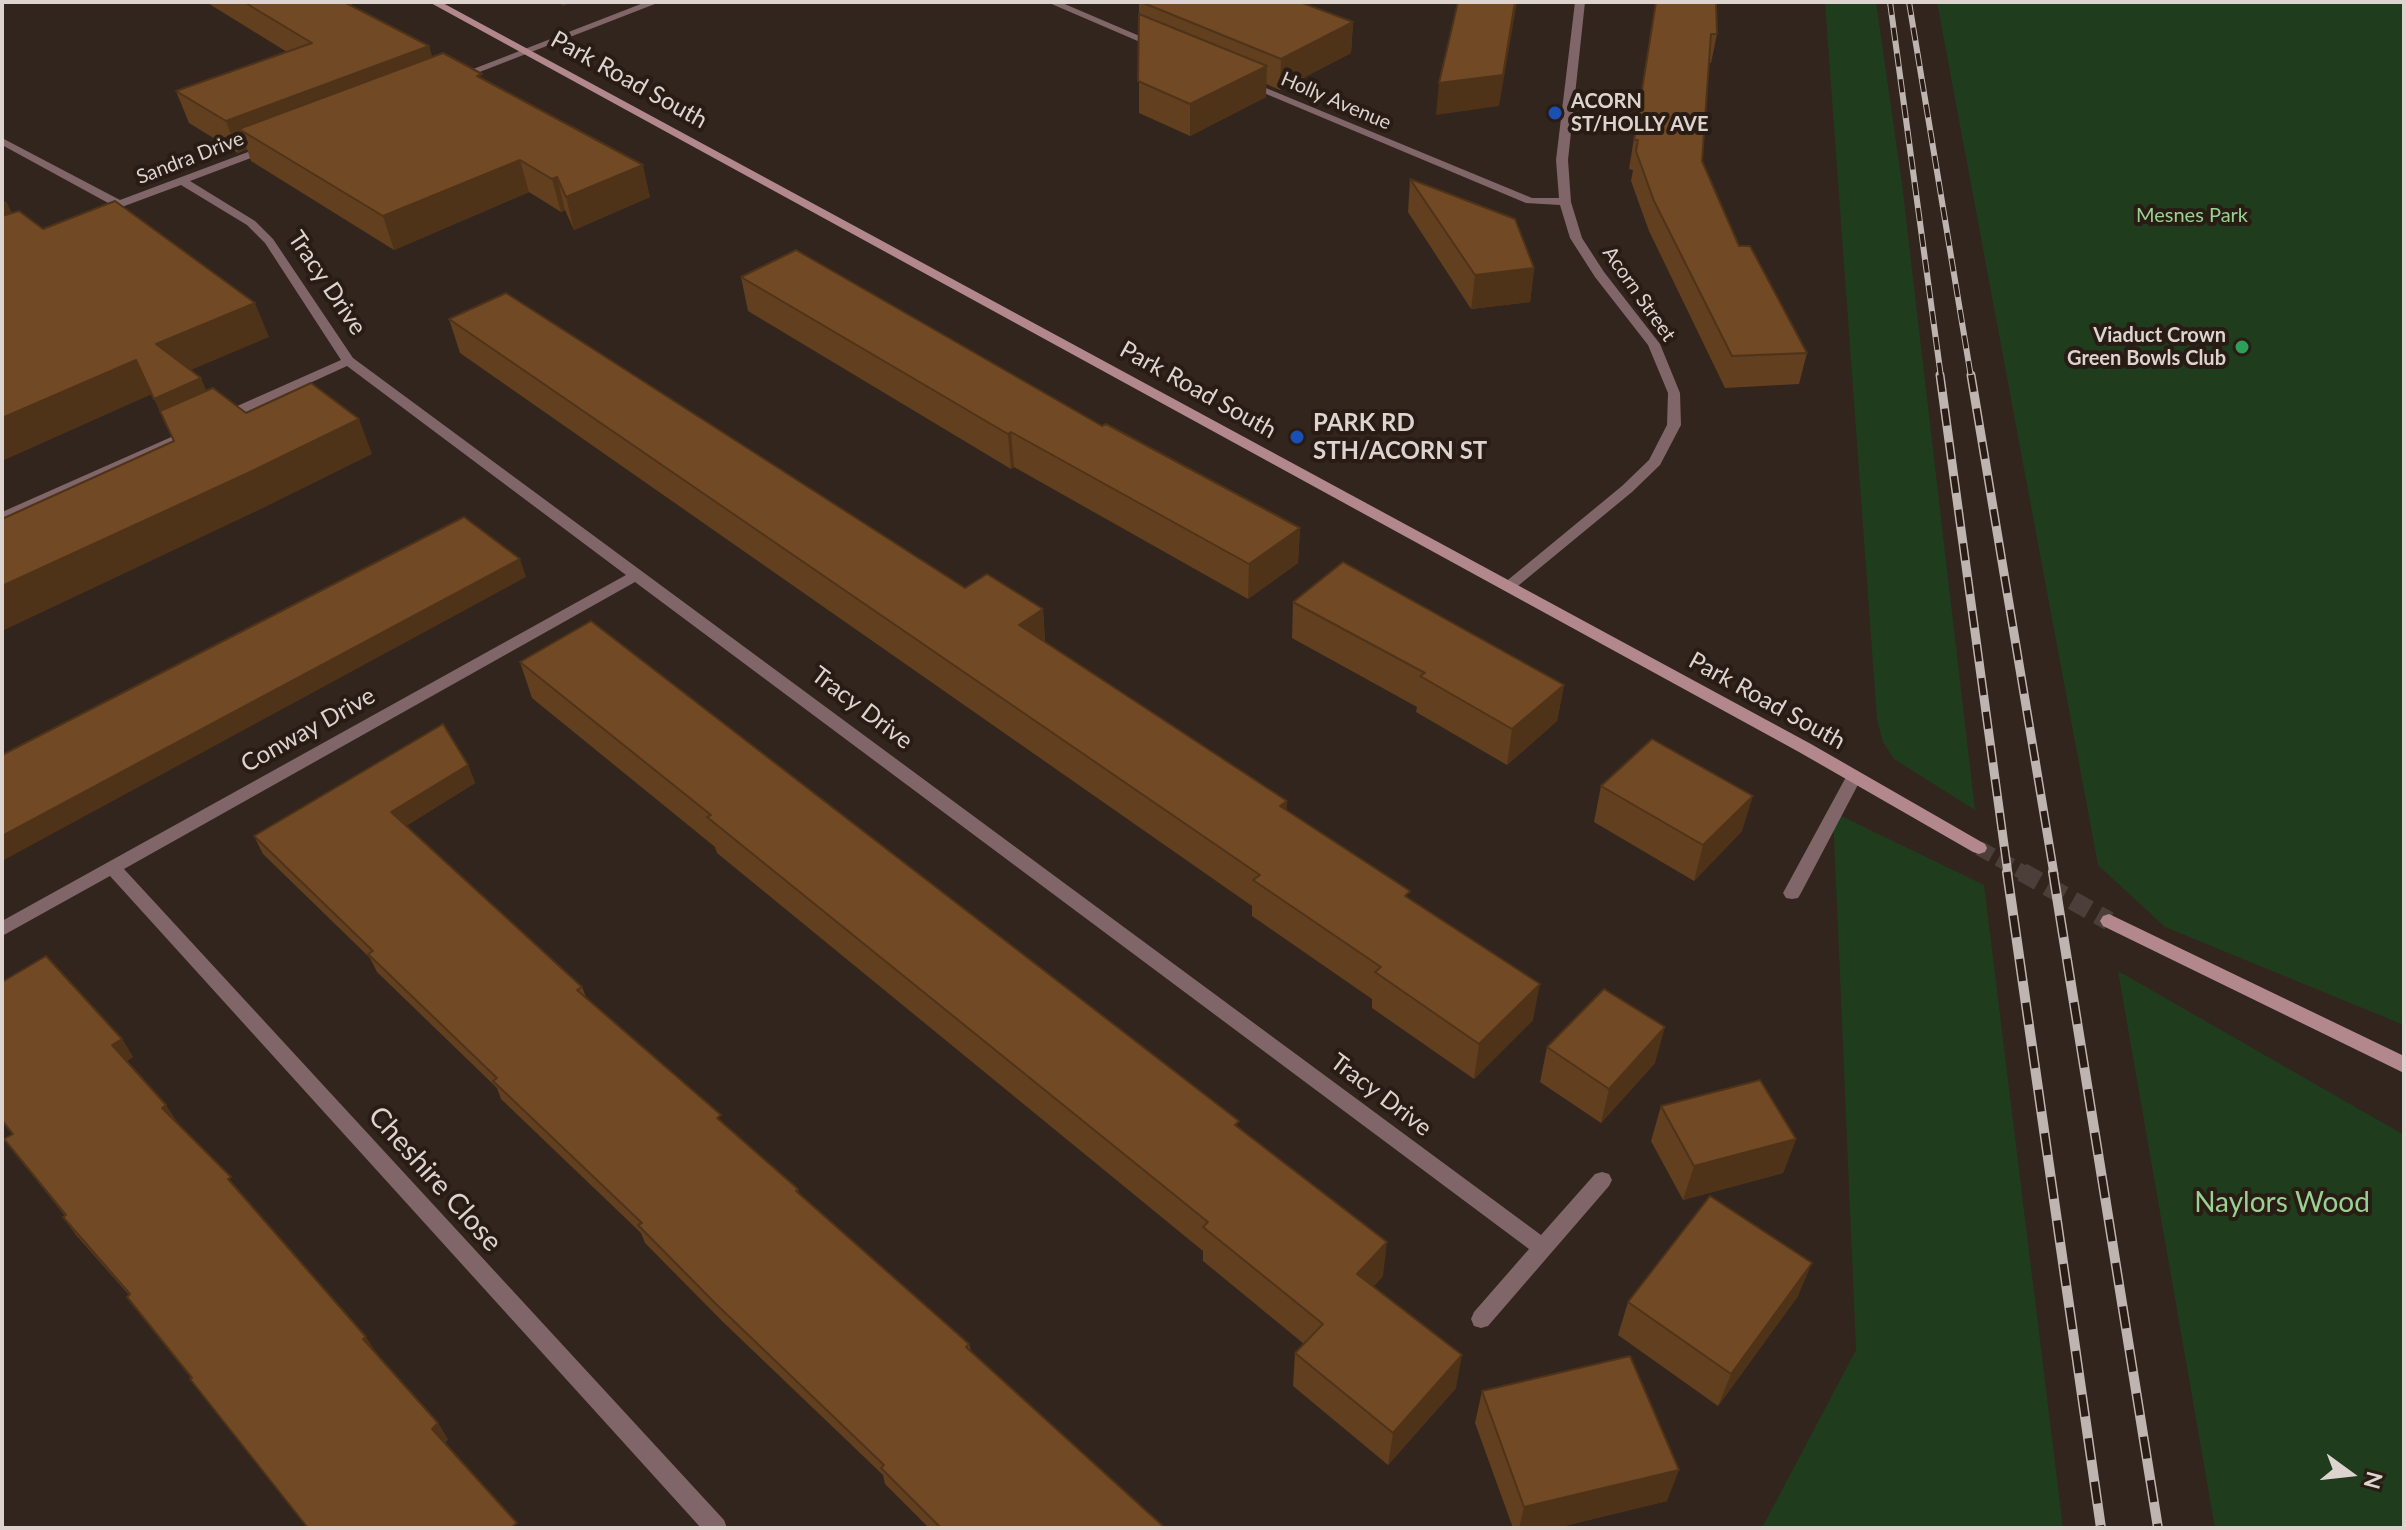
<!DOCTYPE html>
<style>
body{margin:0}
#map{position:relative;width:2406px;height:1530px;overflow:hidden;background:#32251e;font-family:Lato,sans-serif}
canvas{display:block}
.frame{position:absolute;inset:0;border:4px solid #ddd4cf;pointer-events:none}
.north{position:absolute;left:2310px;top:1434px;width:80px;height:80px;-webkit-text-stroke:6px #281c14;paint-order:stroke;rotate:105deg;font-size:22px;font-weight:700;line-height:32px;text-align:center;color:#ddd4cf}
.north::after{content:'';display:block;margin:auto;width:28px;height:36px;background:#ddd4cf;clip-path:polygon(50% 0,100% 100%,50% 72%,0 100%)}
</style>
<div id="map">
<canvas width="2406" height="1530"></canvas>
<div class="frame"></div>
<div class="north">N</div>
</div>
<script>
const g = document.querySelector('canvas').getContext('2d');
g.lineJoin = 'round';
function fill(path, color) { g.fillStyle = color; g.fill(path, 'evenodd'); }
const shape = rows => new Path2D(rows.map(r => 'M' + r).join(''));
function stroke(path, color, width, dash) { g.strokeStyle = color; g.lineWidth = width; g.lineCap = dash ? 'butt' : 'round'; g.setLineDash(dash || []); g.stroke(path); }
function drawText(font, color, halo, rows, align = 'center') {
  g.font = font + ' Lato,sans-serif'; g.lineWidth = 8; g.setLineDash([]); g.textBaseline = 'middle'; g.strokeStyle = halo; g.fillStyle = color; for (const [text, x, y, turn = 0] of rows) {
    g.save(); g.translate(x, y); g.rotate((+turn || 0) * Math.PI / 180); g.textAlign = isNaN(turn) ? turn : align; if (halo) g.strokeText(text, 0, 0); g.fillText(text, 0, 0); g.restore();
  }
}
fill(shape([
 [1825,2,1876,2,1902,184,1975,810,1894,759,1883,742,1877,719],
 [1937,2,2404,2,2404,1025,2165,927,2098,865],
 [1833,812,1984,885,2063,1528,1762,1528,1856,1350],
 [2118,971,2404,1135,2404,1528,2215,1528]
]), '#1f3d1c');
stroke(shape([
 [1979,848,2026,874]
]), '#4c3f39', 15, [15, 7]);
stroke(shape([
 [2022,872,2109,921]
]), '#4c3f39', 19, [19, 10]);
fill(shape([
 [1854,771,1862,777,1801,893,1798,898,1792,899,1786,898,1783,893,1846,777,1854,771]
]), '#806668');
fill(shape([
 [646,2,660,2,459,80,450,78,646,2],
 [1047,2,1060,2,1163,46,1154,48,1047,2],
 [1575,2,1585,2,1568,160,1571,202,1582,238,1604,272,1660,344,1680,393,1681,425,1660,465,1632,492,1513,590,1508,592,1501,587,1503,584,1622,486,1649,460,1667,425,1668,393,1648,345,1595,277,1570,238,1560,205,1526,203,1240,83,1249,81,1532,198,1559,198,1556,160,1575,2],
 [2,138,120,200,264,146,272,146,272,150,190,181,255,221,273,239,353,358,1541,1235,1595,1174,1602,1172,1609,1174,1612,1180,1609,1186,1488,1326,1481,1328,1474,1326,1471,1319,1474,1312,1529,1249,635,582,124,869,724,1520,727,1528,701,1528,110,876,2,936,2,921,626,575,347,366,227,421,217,421,217,415,341,360,265,243,247,225,181,185,103,214,95,214,95,210,110,204,2,145,2,138],
 [194,427,201,431,199,434,2,521,2,512,194,427]
]), '#806668');
fill(shape([
 [429,2,441,2,1811,744,1985,844,1987,848,1985,852,1979,854,1973,852,1799,752,429,2],
 [2109,914,2404,1056,2404,1073,2103,926,2100,921,2103,916,2109,914]
]), '#b2888c');
const railFar2 = shape([
 [1890,2,1941,377],
 [1909,2,1971,377]
]);
const railFar1 = shape([
 [1940,375,2008,874],
 [1971,375,2054,874]
]);
const rail = shape([
 [2007,872,2101,1528],
 [2053,872,2158,1528]
]);
stroke(railFar2, '#bfb5b0', 6);
stroke(railFar1, '#bfb5b0', 9);
stroke(rail, '#bfb5b0', 10);
stroke(railFar2, '#281c14', 4, [13]);
stroke(railFar1, '#281c14', 6, [17]);
stroke(rail, '#281c14', 7, [22]);
fill(shape([
 [206,2,351,2,353,7,429,46,432,57,483,79,650,197,574,230,565,210,561,212,529,192,394,250,251,161,247,149,238,153,189,123,176,91,287,52],
 [1139,2,1353,22,1351,53,1280,90,1266,84,1266,97,1190,136,1139,113],
 [1656,2,1717,34,1711,63,1709,62,1702,161,1739,246,1807,353,1799,384,1725,388,1649,231,1631,181,1633,170,1629,169],
 [1410,179,1534,268,1530,302,1471,309,1408,212],
 [741,277,1102,426,1300,528,1298,563,1248,599,1014,467,1011,469,748,311],
 [449,319,965,588,1043,609,1045,642,1287,801,1286,810,1409,899,1533,1020,1474,1079,1372,1008,1372,999,1252,916,1252,906,460,353],
 [1293,602,1564,685,1557,721,1507,765,1416,712,1417,707,1292,638],
 [520,662,1239,1128,1383,1276,1373,1287,1456,1388,1388,1465,1293,1386,1295,1353,1304,1344,1203,1261,1203,1251,717,853,715,847,532,698],
 [468,765,475,783,406,826,582,987,586,997,723,1123,798,1189,799,1194,969,1344,971,1351,1165,1528,929,1528,885,1484,883,1475,722,1321,645,1243,641,1233,501,1099,497,1088,377,972,370,958,263,854,254,836],
 [1601,786,1742,831,1694,881,1594,822],
 [2,982,122,1039,133,1057,127,1061,177,1123,242,1194,377,1354,438,1423,448,1440,192,1378,127,1297,129,1295,76,1235,63,1217,65,1216,4,1139,12,1134,2,1122],
 [1547,1047,1655,1063,1601,1123,1540,1082],
 [1661,1106,1796,1139,1783,1173,1683,1200,1651,1141],
 [1798,1296,1718,1406,1618,1335,1628,1302],
 [1482,1391,1667,1501,1556,1528,1513,1528,1475,1423]
]), '#613f1f');
fill(shape([
 [561,2,573,2,562,6],
 [1515,2,1517,2,1499,106,1436,115,1439,83],
 [1353,22,1351,53,1280,90,1281,59],
 [429,46,438,77,239,129,247,149,238,153,226,121],
 [1267,66,1266,97,1190,136,1190,104],
 [520,160,529,192,394,250,383,216],
 [643,165,650,197,574,230,566,197],
 [557,177,565,210,561,212,552,179],
 [6,201,22,234,2,242,2,203],
 [1534,268,1530,302,1471,309,1475,275],
 [255,303,269,337,172,378,156,344],
 [136,360,152,394,2,461,2,418],
 [201,378,216,413,170,433,154,399],
 [359,419,372,454,263,508,2,631,2,586],
 [1011,432,1014,467,1011,469,1008,434],
 [1300,528,1298,563,1248,599,1249,564],
 [520,559,526,577,2,861,2,836],
 [1043,609,1045,644,1019,625],
 [1564,685,1557,721,1507,765,1512,729],
 [468,765,475,783,399,830,391,812],
 [1753,796,1742,831,1694,881,1703,845],
 [1287,801,1285,837,1280,806],
 [1540,984,1533,1020,1474,1079,1479,1044],
 [1665,1027,1655,1063,1601,1123,1609,1089],
 [122,1039,133,1057,124,1063,112,1045],
 [166,1105,178,1123,162,1108],
 [1796,1139,1783,1173,1683,1200,1694,1166],
 [1387,1242,1383,1276,1353,1307,1357,1274],
 [1812,1263,1798,1296,1718,1406,1731,1374],
 [366,1337,377,1354,363,1339],
 [1462,1355,1456,1388,1388,1465,1393,1433],
 [438,1423,448,1440,442,1445,432,1429],
 [1679,1470,1667,1501,1556,1528,1519,1528,1524,1507]
]), '#4f3319');
const building = shape([
 [244,2,348,2,346,3,429,46,226,121,176,91,312,43,244,2],
 [1141,2,1300,2,1353,22,1281,59,1141,2],
 [1458,2,1515,2,1503,75,1439,83,1458,2],
 [1656,2,1716,2,1717,34,1711,34,1702,161,1739,246,1750,246,1807,353,1732,356,1654,201,1636,151,1638,140,1634,140,1656,2],
 [1139,14,1267,66,1190,104,1138,81,1139,14],
 [443,53,482,74,477,76,643,165,566,197,557,177,552,179,520,160,383,216,239,129,443,53],
 [1410,179,1515,219,1534,268,1475,275,1410,179],
 [115,201,255,303,156,344,201,378,154,399,136,360,2,418,2,216,19,211,43,229,115,201],
 [796,250,1102,426,1106,424,1300,528,1249,564,1011,432,1008,434,741,277,796,250],
 [506,293,965,588,987,574,1043,609,1019,625,1287,801,1280,806,1410,891,1405,896,1540,984,1479,1044,1375,972,1381,967,1253,880,1260,875,449,319,506,293],
 [311,383,359,419,248,473,2,586,2,519,174,441,160,411,213,388,246,413,311,383],
 [464,517,520,559,2,836,2,755,464,517],
 [1343,562,1564,685,1512,729,1420,676,1425,673,1293,602,1343,562],
 [591,621,1239,1121,1235,1125,1387,1242,1357,1274,1462,1355,1393,1433,1295,1353,1323,1324,1203,1227,1208,1222,707,817,711,815,520,662,591,621],
 [443,724,468,765,391,812,582,987,577,990,721,1115,717,1118,798,1189,796,1191,969,1344,966,1347,1165,1528,941,1528,881,1468,884,1465,716,1304,638,1225,642,1223,493,1081,497,1078,368,954,373,951,254,836,443,724],
 [1652,739,1753,796,1703,845,1601,786,1652,739],
 [46,956,122,1039,112,1045,166,1105,162,1108,231,1177,228,1179,366,1337,363,1339,438,1423,432,1429,517,1523,513,1526,515,1528,308,1528,190,1379,192,1378,127,1297,130,1294,63,1217,66,1215,4,1139,13,1134,2,1120,2,982,46,956],
 [1604,989,1665,1027,1609,1089,1547,1047,1604,989],
 [1760,1080,1796,1139,1694,1166,1661,1106,1760,1080],
 [1710,1196,1812,1263,1731,1374,1628,1302,1710,1196],
 [1630,1356,1679,1470,1524,1507,1482,1391,1630,1356]
]);
fill(building, '#714924');
stroke(building, '#4f3319', 2);
for (const [x, y, r, color] of [
 [1555,113,8,"#1a4fb4"],
 [2242,347,8,"#2e9e5b"],
 [1297,437,8,"#1a4fb4"]
]) { const dot = new Path2D(); dot.arc(x, y, r, 0, 2 * Math.PI); g.fillStyle = color; g.fill(dot); stroke(dot, '#281c14', 3); }
drawText('20px', '#ddd4cf', '#281c14', [
 ["Holly Avenue",1336,101,23],
 ["Sandra Drive",190,158,-21],
 ["Acorn Street",1639,294,55]
]);
drawText('bold 20px', '#ddd4cf', '#281c14', [
 ["ACORN",1571,102],
 ["ST/HOLLY AVE",1571,125],
 ["Viaduct Crown",2226,336,"right"],
 ["Green Bowls Club",2226,359,"right"]
], 'left');
drawText('20px', '#98d191', '#281c14', [
 ["Mesnes Park",2192,216]
]);
drawText('24px', '#ddd4cf', '#281c14', [
 ["Park Road South",629,80,29],
 ["Tracy Drive",327,283,56],
 ["Park Road South",1198,390,29],
 ["Park Road South",1767,701,29],
 ["Tracy Drive",862,708,37],
 ["Conway Drive",308,730,-29],
 ["Tracy Drive",1381,1095,37]
]);
drawText('bold 24px', '#ddd4cf', '#281c14', [
 ["PARK RD",1313,423],
 ["STH/ACORN ST",1313,451]
], 'left');
drawText('28px', '#ddd4cf', '#281c14', [
 ["Cheshire Close",435,1179,48]
]);
drawText('28px', '#98d191', '#281c14', [
 ["Naylors Wood",2282,1203]
]);
</script>
